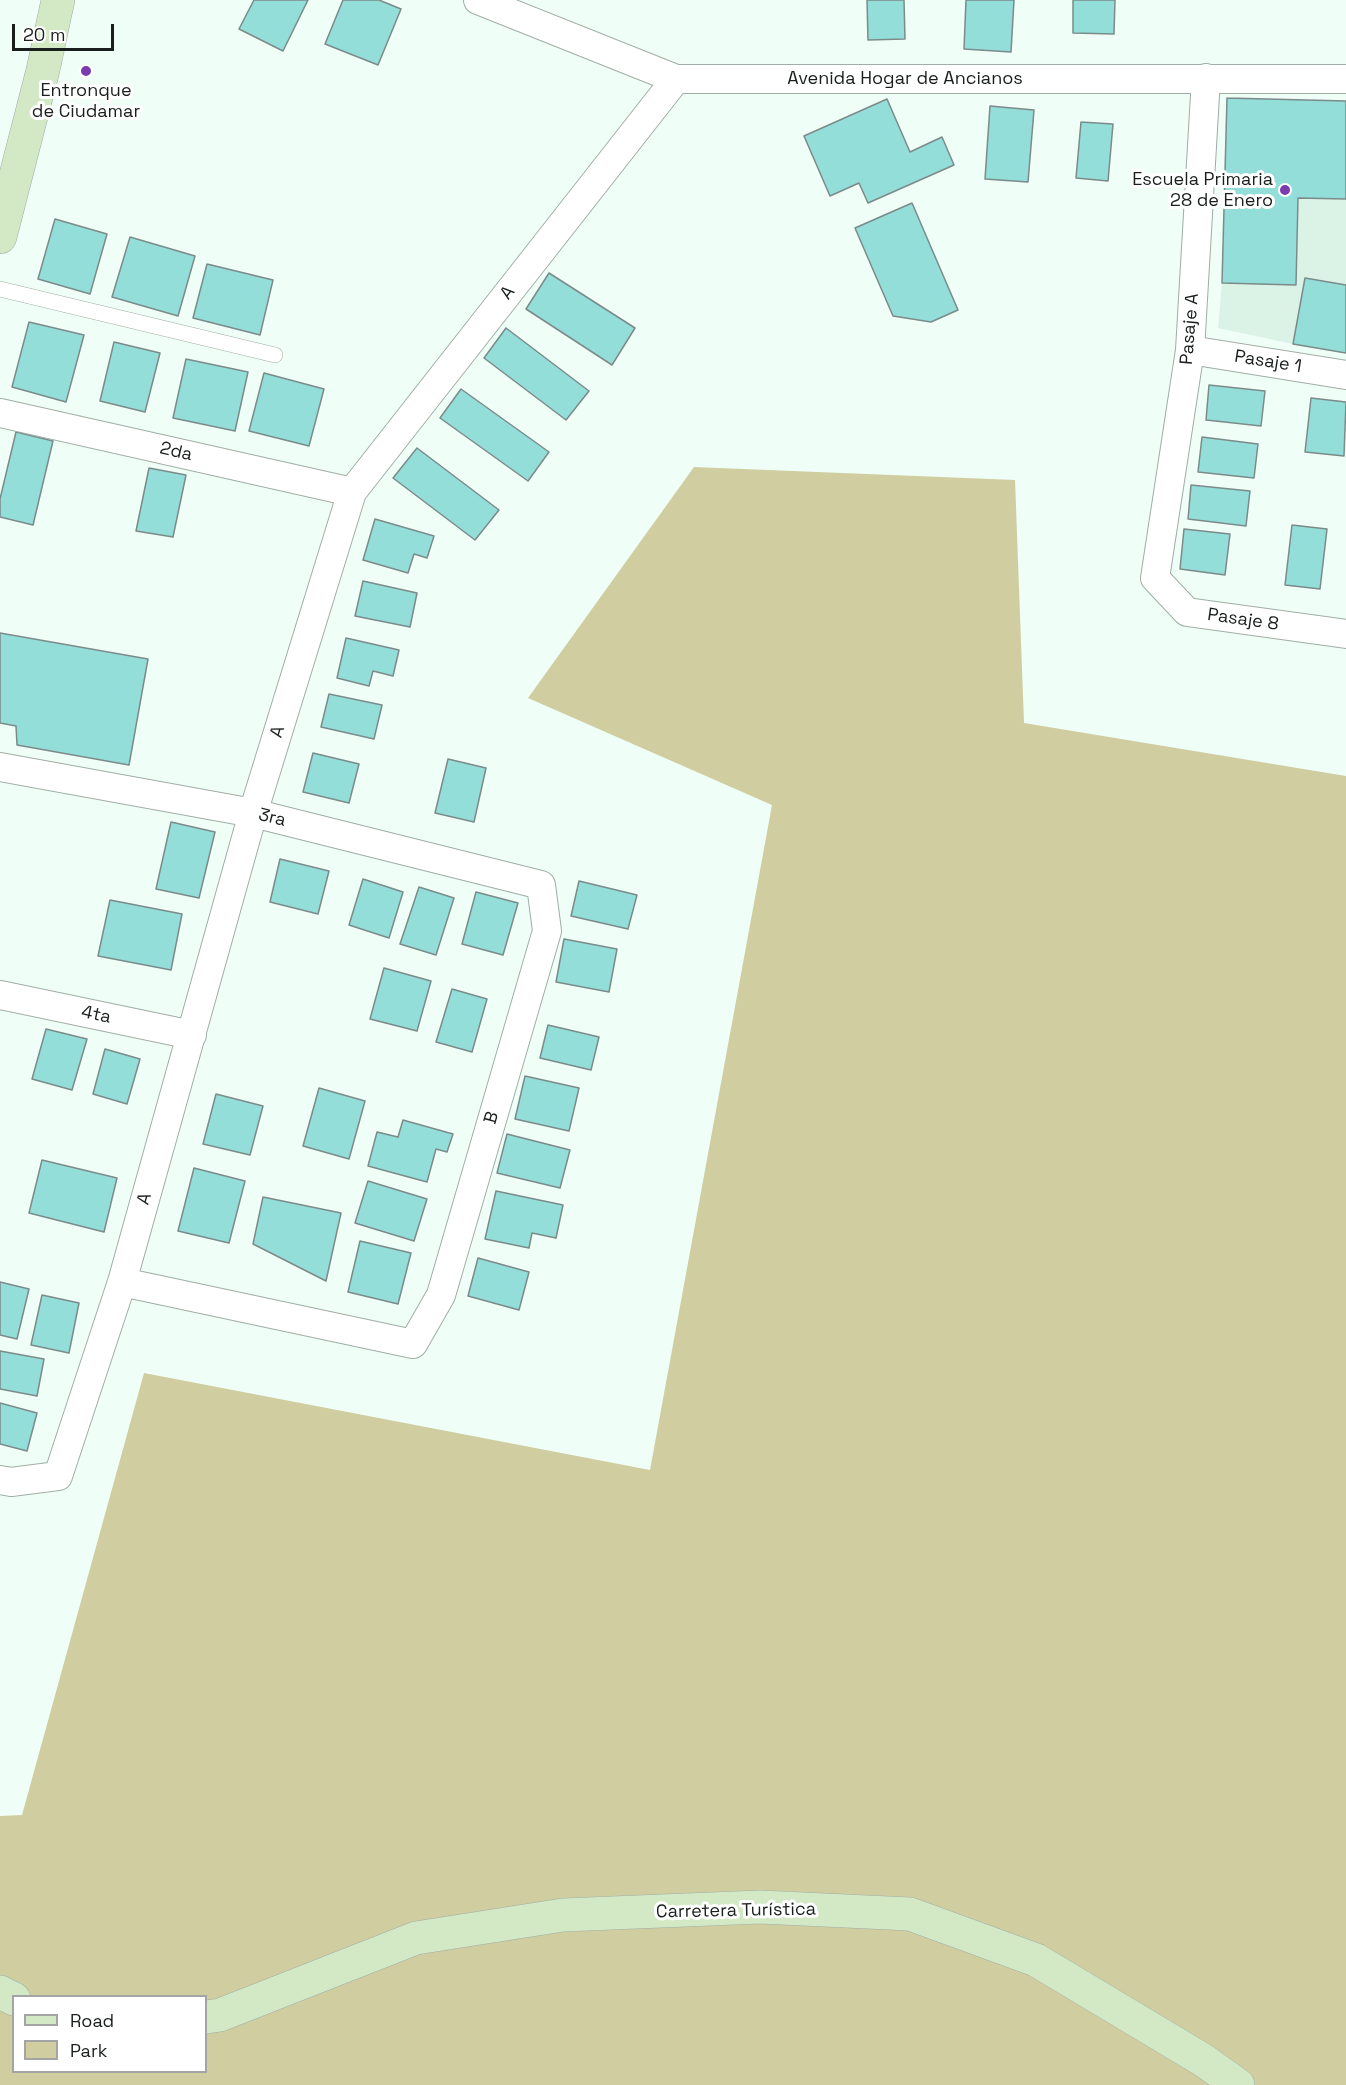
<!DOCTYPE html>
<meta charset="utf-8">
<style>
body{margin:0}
#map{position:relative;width:1346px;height:2085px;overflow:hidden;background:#effef6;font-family:"Space Grotesk",sans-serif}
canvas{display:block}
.legend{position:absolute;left:12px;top:1995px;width:195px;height:78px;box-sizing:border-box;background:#fff;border:2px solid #a3a5a5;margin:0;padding:8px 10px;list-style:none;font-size:18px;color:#1a1f1d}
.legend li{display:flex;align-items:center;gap:12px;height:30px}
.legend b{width:30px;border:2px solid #a3a5a5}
.scale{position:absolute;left:12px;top:24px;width:102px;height:27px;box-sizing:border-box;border:3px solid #1a1f1d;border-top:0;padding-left:8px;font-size:18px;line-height:21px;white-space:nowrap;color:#1a1f1d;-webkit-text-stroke:4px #fff;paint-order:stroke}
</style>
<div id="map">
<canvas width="1346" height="2085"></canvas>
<ul class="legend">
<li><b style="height:8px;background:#d3e8c4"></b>Road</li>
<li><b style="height:16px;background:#d0cea0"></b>Park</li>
</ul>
<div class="scale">20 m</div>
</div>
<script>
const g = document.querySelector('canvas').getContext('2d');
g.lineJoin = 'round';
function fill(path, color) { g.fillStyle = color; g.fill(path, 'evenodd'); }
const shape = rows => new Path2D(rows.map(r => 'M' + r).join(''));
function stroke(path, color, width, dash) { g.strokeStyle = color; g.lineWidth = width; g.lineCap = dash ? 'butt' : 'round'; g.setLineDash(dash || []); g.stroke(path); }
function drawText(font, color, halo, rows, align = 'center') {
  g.font = font + ' "Space Grotesk",sans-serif'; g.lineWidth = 6; g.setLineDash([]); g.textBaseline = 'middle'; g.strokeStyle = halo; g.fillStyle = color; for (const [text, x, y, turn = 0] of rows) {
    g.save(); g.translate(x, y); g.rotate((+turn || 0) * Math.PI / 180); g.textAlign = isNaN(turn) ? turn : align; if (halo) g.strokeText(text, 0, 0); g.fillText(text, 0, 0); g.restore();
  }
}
fill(shape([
 [1227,98,1346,101,1346,285,1305,278,1293,344,1218,328,1222,283]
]), '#dbf2e6');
fill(shape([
 [694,467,1015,480,1024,723,1346,776,1346,2085,0,2085,0,1816,22,1815,144,1373,650,1470,772,805,528,698],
 [14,1996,206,1996,206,2072,14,2072]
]), '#d0cea0');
const building = shape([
 [254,0,308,0,283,51,239,29,254,0],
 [343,0,379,0,401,9,378,65,325,44,343,0],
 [867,0,904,0,905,39,868,40,867,0],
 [966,0,1014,0,1011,52,964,49,966,0],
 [1073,0,1115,0,1114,34,1073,33,1073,0],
 [1227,98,1346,101,1346,199,1298,198,1296,285,1222,283,1227,98],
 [887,99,910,152,942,137,954,165,868,203,859,183,830,196,804,136,887,99],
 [990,106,1034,110,1028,182,985,179,990,106],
 [1081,122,1113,124,1108,181,1076,178,1081,122],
 [912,203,958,310,931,322,893,316,855,228,912,203],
 [55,219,107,234,90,294,38,279,55,219],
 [130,237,195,256,178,316,112,297,130,237],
 [207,264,273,280,260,335,193,318,207,264],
 [549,273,635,328,612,365,526,309,549,273],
 [1305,278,1346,285,1346,353,1293,344,1305,278],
 [29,322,84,335,66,402,12,387,29,322],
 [506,328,589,391,566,420,484,358,506,328],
 [114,342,160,353,145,412,100,401,114,342],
 [186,359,248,372,235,431,173,418,186,359],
 [264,373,324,389,309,446,249,431,264,373],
 [1209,385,1265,391,1261,426,1206,420,1209,385],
 [461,389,549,452,528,481,440,418,461,389],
 [1311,398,1346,402,1344,456,1305,452,1311,398],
 [16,432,53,441,33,525,0,517,0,499,16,432],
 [1202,437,1258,444,1254,478,1198,472,1202,437],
 [417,448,499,510,475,540,393,478,417,448],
 [149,468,186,475,173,537,136,531,149,468],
 [1191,485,1250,491,1246,526,1188,519,1191,485],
 [375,519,434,536,427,558,414,554,408,573,363,560,375,519],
 [1292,525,1327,529,1320,589,1285,585,1292,525],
 [1184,529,1230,534,1225,575,1180,569,1184,529],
 [363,581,417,593,410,627,355,616,363,581],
 [0,633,148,659,129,765,17,745,16,726,0,723,0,633],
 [346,638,399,650,393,676,373,671,369,686,337,678,346,638],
 [329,694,382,705,374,739,321,727,329,694],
 [313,753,359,764,349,803,303,792,313,753],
 [448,759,486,768,474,822,435,813,448,759],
 [171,822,215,832,199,898,156,889,171,822],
 [280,859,329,871,318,914,270,902,280,859],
 [363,879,403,892,389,938,349,925,363,879],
 [579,881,637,895,628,929,571,916,579,881],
 [419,887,454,898,436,955,400,944,419,887],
 [476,892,518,903,503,955,462,944,476,892],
 [110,900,182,914,171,970,98,956,110,900],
 [564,939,617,949,609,992,556,982,564,939],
 [384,968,431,981,417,1031,370,1019,384,968],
 [452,989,487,999,472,1052,436,1042,452,989],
 [548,1025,599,1037,591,1070,540,1058,548,1025],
 [46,1029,87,1039,72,1090,32,1079,46,1029],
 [105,1049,140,1059,127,1104,93,1094,105,1049],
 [525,1076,579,1088,569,1131,515,1119,525,1076],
 [319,1088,365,1101,349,1159,303,1146,319,1088],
 [216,1094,263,1106,250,1155,203,1144,216,1094],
 [403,1120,453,1134,447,1152,436,1149,427,1182,368,1166,377,1132,398,1137,403,1120],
 [507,1134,570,1150,560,1188,497,1173,507,1134],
 [42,1160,117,1178,104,1232,29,1213,42,1160],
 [194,1168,245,1181,229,1243,178,1231,194,1168],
 [368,1181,427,1199,414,1241,355,1223,368,1181],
 [496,1191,563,1205,556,1238,532,1233,529,1248,485,1239,496,1191],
 [263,1197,341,1213,326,1281,253,1244,263,1197],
 [360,1241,411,1253,398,1304,348,1292,360,1241],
 [478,1258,529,1272,519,1310,468,1296,478,1258],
 [0,1282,29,1289,17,1339,0,1335,0,1282],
 [42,1295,79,1303,69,1353,31,1345,42,1295],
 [0,1351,44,1359,37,1396,0,1389,0,1351],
 [0,1403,37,1413,27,1451,0,1444,0,1403]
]);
fill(building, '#94deda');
stroke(building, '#7b8b8a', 1.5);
const lane = shape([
 [0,289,275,355]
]);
const street = shape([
 [478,0,676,79,1346,79],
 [1206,78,1190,350,1155,578,1187,612,1346,634],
 [1190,350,1346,375],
 [0,413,352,492],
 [0,767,253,813,541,885,547,931,441,1295,413,1344,122,1282],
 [0,995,192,1035],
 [0,1480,11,1482,58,1476,122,1282,253,813,352,492,676,79]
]);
const secondary = shape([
 [0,237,43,70,58,0],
 [0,1992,14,1999],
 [206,2017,220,2015,416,1938,563,1915,760,1907,910,1914,1036,1960,1203,2060,1238,2085]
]);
stroke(lane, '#a0aea6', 16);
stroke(street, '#a0aea6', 30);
stroke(secondary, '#a0aea6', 34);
stroke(lane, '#fff', 15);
stroke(street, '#fff', 28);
stroke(secondary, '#d3e8c4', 33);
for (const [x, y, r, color] of [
 [86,71,6,"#7a3baf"],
 [1285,190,6,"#7a3baf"]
]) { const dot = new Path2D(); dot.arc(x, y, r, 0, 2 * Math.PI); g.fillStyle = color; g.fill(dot); stroke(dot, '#fff', 2); }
drawText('18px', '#1a1f1d', '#fff', [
 ["Avenida Hogar de Ancianos",905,79],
 ["A",508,293,-52],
 ["Pasaje A",1190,329,-85],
 ["Pasaje 1",1268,362,9],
 ["2da",176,452,13],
 ["Pasaje 8",1243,620,8],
 ["A",278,732,-73],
 ["3ra",272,818,14],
 ["4ta",96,1015,12],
 ["B",492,1118,-74],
 ["A",145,1199,-74],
 ["Carretera Turística",736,1911,-1]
]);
drawText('18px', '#1a1f1d', '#fff', [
 ["Entronque",86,91],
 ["de Ciudamar",86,112],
 ["Escuela Primaria",1273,180,"right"],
 ["28 de Enero",1273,201,"right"]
]);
</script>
